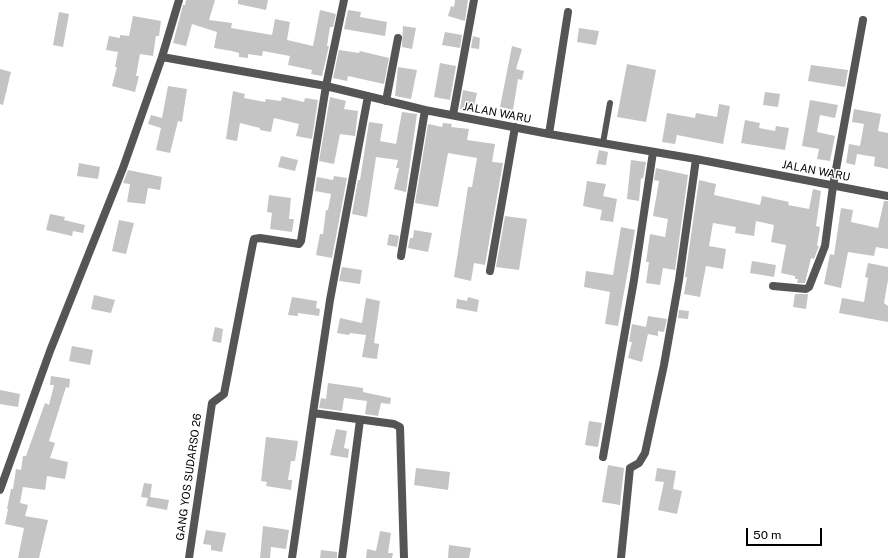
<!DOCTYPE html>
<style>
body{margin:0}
#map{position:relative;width:888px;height:558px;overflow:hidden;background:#fff;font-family:"Public Sans",sans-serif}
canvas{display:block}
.scale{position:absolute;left:746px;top:528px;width:76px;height:18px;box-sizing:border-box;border:2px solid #000;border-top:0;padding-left:5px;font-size:12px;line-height:14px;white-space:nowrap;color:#000;-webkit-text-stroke:3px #fff;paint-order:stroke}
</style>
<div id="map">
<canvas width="888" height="558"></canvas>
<div class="scale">50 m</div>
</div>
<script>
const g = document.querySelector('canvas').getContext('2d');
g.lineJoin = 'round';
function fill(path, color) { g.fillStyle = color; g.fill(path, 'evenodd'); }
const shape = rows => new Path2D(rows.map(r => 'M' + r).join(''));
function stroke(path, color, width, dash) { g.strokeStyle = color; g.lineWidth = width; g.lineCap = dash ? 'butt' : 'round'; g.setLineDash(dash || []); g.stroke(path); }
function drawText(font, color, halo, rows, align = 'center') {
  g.font = font + ' "Public Sans",sans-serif'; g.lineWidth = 3; g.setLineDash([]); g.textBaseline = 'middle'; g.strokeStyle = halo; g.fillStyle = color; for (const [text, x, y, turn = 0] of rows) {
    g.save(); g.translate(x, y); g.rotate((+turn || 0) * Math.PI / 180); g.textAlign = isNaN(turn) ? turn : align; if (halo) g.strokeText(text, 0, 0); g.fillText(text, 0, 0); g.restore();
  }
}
fill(shape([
 [186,0,215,0,209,20,232,23,231,28,272,35,275,19,290,22,287,40,313,46,320,10,336,14,333,27,330,27,327,46,329,46,322,76,311,74,312,70,288,65,290,56,263,51,262,56,248,54,248,58,239,57,239,53,232,51,214,48,217,32,192,24,186,46,173,43,183,5,185,5],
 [238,0,268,0,266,10,238,4],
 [455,0,468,0,465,21,448,16,451,6,454,7],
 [348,10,361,12,360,17,387,22,385,36,344,29],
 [59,12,69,14,63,47,53,45],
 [133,16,161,21,159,36,156,36,153,56,140,54,136,76,139,76,135,92,112,86,117,67,115,67,118,52,106,50,109,36,120,38,120,35,129,36],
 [403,26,416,28,412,49,402,47],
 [579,28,599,31,596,45,577,42],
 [445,32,462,35,460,48,442,45],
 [473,36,480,38,479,49,471,48],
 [512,46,522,49,516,69,524,71,522,80,518,79,513,110,500,107],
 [339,50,359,53,360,51,389,58,384,84,348,76,347,81,333,78],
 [440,63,456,66,450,100,434,97],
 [627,64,656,70,646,122,617,117],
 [811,65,848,70,845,87,808,81],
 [398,67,417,70,411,99,395,96],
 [0,69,11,72,3,105,0,104],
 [168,86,187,89,182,122,178,121,170,153,156,150,161,128,148,124,151,115,162,118],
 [463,90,477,93,473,111,460,109],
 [233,91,245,94,244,98,265,102,266,99,281,101,282,97,304,102,305,98,318,100,312,139,296,136,299,124,274,118,271,132,260,130,260,128,240,123,237,141,226,139],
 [765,92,780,94,778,107,763,105],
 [330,97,346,101,344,109,358,111,355,136,340,134,334,164,319,161],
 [810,100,838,105,835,118,820,115,817,132,835,136,830,161,817,159,819,149,802,146],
 [719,104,730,106,723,144,677,135,675,144,662,142,667,113,695,118,696,113,717,117],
 [854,109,881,114,878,131,888,133,888,169,874,166,875,157,857,154,855,165,846,163,849,144,860,146,864,124,852,122],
 [402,112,417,114,406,192,394,189,399,168,396,168,398,160,376,157,367,217,352,214,358,180,360,180,369,122,383,124,380,141,396,144],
 [745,120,760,123,759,128,775,131,776,126,789,128,785,150,741,143],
 [443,123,452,124,451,127,469,129,467,140,495,144,492,162,503,163,485,265,474,263,471,281,454,277,468,187,472,187,477,158,448,153,438,207,415,203,428,124,442,127],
 [599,150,608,152,606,165,596,164],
 [281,156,298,160,295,171,278,167],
 [631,160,646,162,643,179,641,178,639,201,627,199],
 [79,163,100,167,98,179,77,176],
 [656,168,688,175,675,270,663,268,660,285,646,283,649,262,646,262,650,234,665,237,668,219,653,216,659,181,654,180],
 [128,170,162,177,160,190,148,188,145,204,127,202,130,184,123,183],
 [334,176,347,178,332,258,316,255,320,234,323,234,326,210,328,210,331,194,315,191,317,177,333,180],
 [699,180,716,184,714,195,760,205,762,196,789,202,788,205,809,209,813,189,821,191,816,226,820,227,817,246,819,246,814,259,811,258,805,283,797,283,798,279,795,279,795,276,781,273,786,245,771,242,774,225,756,221,754,236,735,233,736,227,713,223,709,246,726,249,723,269,706,266,700,297,684,294,687,277,685,277],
 [587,181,606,184,603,196,617,199,613,222,600,220,602,210,583,206],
 [269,195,291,198,289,219,294,219,292,232,270,229,272,213,267,212],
 [884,201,888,201,888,249,876,247,874,256,848,252,841,288,824,284,830,254,834,255,841,208,853,210,851,222,878,228],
 [50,214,65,217,64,220,85,225,83,233,73,231,72,236,46,230],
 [505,216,527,219,519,270,496,267],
 [119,220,134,223,126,254,112,251],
 [621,227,635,230,618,326,605,324,610,292,584,287,586,271,613,275],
 [414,230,432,233,428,252,408,248,410,238,413,238],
 [389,234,399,236,397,247,387,245],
 [752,261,776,265,774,277,750,273],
 [868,263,888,267,888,280,884,303,888,306,888,322,839,313,842,298,864,302,868,278,865,277],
 [342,267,362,270,360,284,339,281],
 [795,294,808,294,806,309,793,307],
 [94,295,115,300,111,313,91,309],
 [292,297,317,301,316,308,320,309,319,316,298,313,298,316,288,315],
 [468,297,479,300,477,312,456,308,457,299,467,301],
 [366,298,380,301,374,343,379,344,377,359,362,357,366,335,350,333,349,335,337,333,340,318,362,323],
 [679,310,689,311,688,319,678,318],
 [648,316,667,319,664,332,658,331,658,336,648,334,642,362,628,358,632,342,629,342,632,324,646,327],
 [215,327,223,329,221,343,212,341],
 [72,346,93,350,90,365,69,361],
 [51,376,70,379,69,388,66,387,49,441,55,443,50,458,68,462,65,479,47,476,45,490,23,487,20,503,28,505,25,516,48,520,39,558,18,558,24,528,5,524,8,509,7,509,11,489,13,489,16,469,21,470,23,456,26,456,45,403,49,405,54,385,50,385],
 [328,383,363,388,363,392,391,398,390,404,381,403,378,416,365,414,367,401,344,398,342,411,319,408,321,398,326,399],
 [0,390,20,394,18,407,0,404],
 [589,421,602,423,598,447,585,445],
 [336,429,347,431,344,448,349,449,348,458,330,455],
 [266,437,298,441,295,461,291,461,288,480,292,480,291,490,266,486,267,482,261,481],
 [608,465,624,468,620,505,602,502],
 [416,468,450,472,448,490,414,485],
 [657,468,676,471,673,489,682,491,677,514,658,510,664,482,655,481],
 [144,483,152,484,150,497,169,500,167,510,146,506,148,498,141,497],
 [263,526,289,530,286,549,271,547,270,558,260,558],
 [206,530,226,533,222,552,211,550,211,545,203,544],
 [380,531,391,533,388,553,393,553,392,558,366,558,367,549,376,551],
 [449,545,471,548,469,558,448,558],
 [321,550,337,552,337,558,320,558]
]), '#c4c4c4');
stroke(shape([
 [603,143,610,103]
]), '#555', 6);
stroke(shape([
 [162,57,326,86,425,110,549,134,696,159,888,196],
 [368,96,330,300,313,413,394,424,400,427,404,558],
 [386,101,398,38],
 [453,115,474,0],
 [549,134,568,12],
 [401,256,425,110],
 [490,271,515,127],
 [773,286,806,289,809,287,825,246,833,186,863,20],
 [603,457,634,280,653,152],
 [0,490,50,351,123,168,162,57,179,0],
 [189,558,212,403,224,394,253,243,254,239,260,238,299,244,301,241,326,86,344,0],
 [292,558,313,413],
 [342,558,360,420],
 [621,558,630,468,639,463,645,453,664,365,679,280,696,159]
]), '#555', 8);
drawText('11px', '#000', '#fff', [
 ["JALAN WARU",497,113,11],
 ["JALAN WARU",816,171,11],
 ["GANG YOS SUDARSO 26",189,477,-82]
]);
</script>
